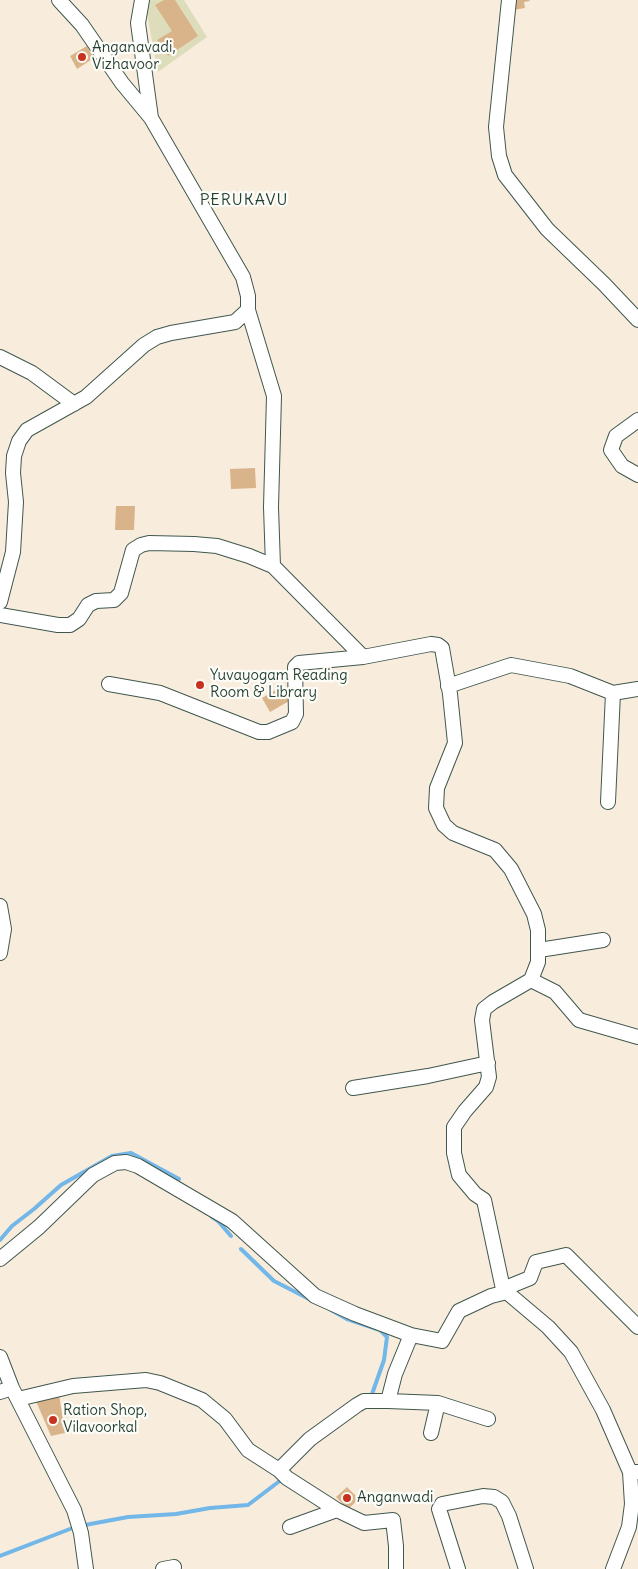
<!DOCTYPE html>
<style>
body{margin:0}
canvas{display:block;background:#f8eddd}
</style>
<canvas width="638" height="1569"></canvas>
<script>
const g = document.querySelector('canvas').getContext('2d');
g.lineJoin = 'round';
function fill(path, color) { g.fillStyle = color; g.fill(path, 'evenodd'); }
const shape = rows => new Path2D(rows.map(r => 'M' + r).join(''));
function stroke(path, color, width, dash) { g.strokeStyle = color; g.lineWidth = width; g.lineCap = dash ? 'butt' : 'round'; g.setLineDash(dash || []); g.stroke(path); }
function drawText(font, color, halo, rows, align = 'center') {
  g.font = font + ' Delius,sans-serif'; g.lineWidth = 4.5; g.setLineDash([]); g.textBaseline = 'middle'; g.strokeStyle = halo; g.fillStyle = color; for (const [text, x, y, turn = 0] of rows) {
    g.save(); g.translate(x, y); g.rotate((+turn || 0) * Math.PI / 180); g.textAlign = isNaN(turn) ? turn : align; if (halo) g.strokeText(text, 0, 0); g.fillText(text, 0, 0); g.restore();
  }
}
fill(shape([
 [151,0,184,0,207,37,158,72,145,4]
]), '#deddbb');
stroke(shape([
 [211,1216,218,1221,231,1236],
 [0,1240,12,1226,34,1209,61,1185,112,1156,131,1153,179,1179],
 [241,1249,274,1281,311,1300],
 [331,1310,347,1319,380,1330,387,1337,384,1360,371,1397],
 [85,1525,128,1517,176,1514,210,1508,248,1505,281,1480],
 [0,1556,70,1529]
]), '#73b6e8', 4);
fill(shape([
 [164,0,175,0,198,36,168,56,157,40,172,31,155,5],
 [513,0,529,0,530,1,524,2,525,8,514,10],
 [87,46,94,58,77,69,70,56],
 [255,468,256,488,231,489,230,469],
 [116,506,135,506,134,530,115,530],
 [282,686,291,700,270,712,262,698],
 [59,1394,65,1433,51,1436,35,1399],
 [347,1487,359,1499,348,1509,336,1497]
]), '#d9b48a');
const minor = shape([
 [59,0,82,25,122,83,151,118],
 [509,0,496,127,499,156,505,175,547,229,604,284,638,320],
 [248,310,274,396,271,507,273,566],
 [0,357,32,373,74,404],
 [638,420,616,436,611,450,622,466,638,475],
 [0,602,13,552,16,502,13,473,14,456,19,441,27,430,86,397,144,345,157,337,171,333,235,322,248,310,248,296,243,277,151,118,138,23,142,0],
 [0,615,58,625,70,625,79,619,88,605,96,601,114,600,121,593,133,550,141,545,149,543,194,544,217,546,249,556,273,566,363,657,299,663,295,667,296,714,292,722,268,732,259,732,160,693,109,684],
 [363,657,431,644,438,645,442,648,450,694,455,743,437,788,436,808,444,825,453,833,495,850,511,869,534,914,538,930,538,962,531,980,493,1002,484,1009,482,1020,489,1077,486,1087,465,1111,454,1127,454,1153,459,1175,475,1194,484,1200,503,1289,548,1327,571,1352,603,1410,630,1472,638,1472],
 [448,686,511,665,570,676,613,693,638,689],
 [608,802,613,693],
 [0,906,4,929,0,953],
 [539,950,603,940],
 [531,980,555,992,579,1020,638,1037],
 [353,1088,428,1076,488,1063],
 [0,1259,39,1227,93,1175,115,1163,126,1162,138,1166,232,1221,315,1296,355,1314,411,1335,395,1374,388,1401,438,1403,488,1419],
 [503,1289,530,1278,536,1262,566,1255,638,1327],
 [411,1335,442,1341,459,1311,491,1296,507,1292],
 [0,1357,12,1388,74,1510,81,1533,86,1569],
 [0,1392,12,1388],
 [18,1399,73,1386,146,1380,160,1383,202,1400,225,1419,248,1450,279,1470,287,1478,337,1510,364,1523,393,1520,396,1546,396,1569],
 [431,1433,438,1403],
 [279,1470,310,1439,357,1405,364,1401,388,1401],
 [290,1527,337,1510],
 [163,1569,174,1567],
 [458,1569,439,1509,442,1504,483,1496,494,1497,502,1502,509,1516,526,1569],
 [613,1569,629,1527,632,1504,630,1472]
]);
stroke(minor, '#40574d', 16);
stroke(minor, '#fff', 14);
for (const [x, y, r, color] of [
 [82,57,5,"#c8321e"],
 [200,685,5,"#c8321e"],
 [53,1420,5,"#c8321e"],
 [347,1498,5,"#c8321e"]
]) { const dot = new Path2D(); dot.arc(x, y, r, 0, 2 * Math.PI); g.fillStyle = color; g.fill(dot); stroke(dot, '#fdfcf7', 2); }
drawText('15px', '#1f3d34', '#fdfcf7', [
 ["Anganavadi,",92,48],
 ["Vizhavoor",92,65],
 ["Yuvayogam Reading",210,676],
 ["Room & Library",210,693],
 ["Ration Shop,",63,1411],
 ["Vilavoorkal",63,1428],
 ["Anganwadi",357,1498]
], 'left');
g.letterSpacing = '1px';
drawText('16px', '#1f3d34', '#fdfcf7', [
 ["PERUKAVU",244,200]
]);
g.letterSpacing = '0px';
</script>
